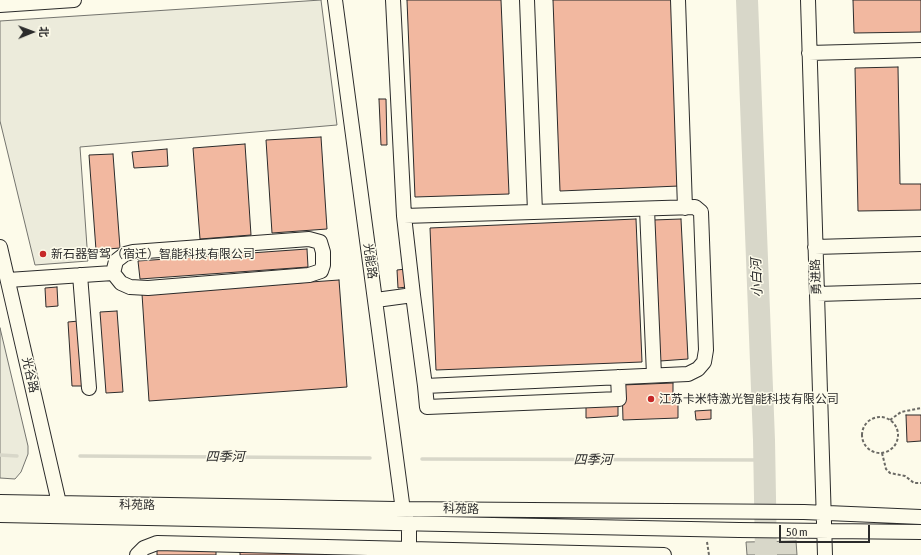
<!DOCTYPE html>
<meta charset="utf-8">
<style>
body{margin:0}
#map{position:relative;width:921px;height:555px;overflow:hidden;background:#fdfbea;font-family:"Asap Condensed","Noto Sans SC",sans-serif}
canvas{display:block}
.north{position:absolute;left:12px;top:12px;width:40px;height:40px;-webkit-text-stroke:3px #fdfbea;paint-order:stroke;rotate:89deg;font-size:11px;font-weight:700;line-height:16px;text-align:center;color:#2b2b2b}
.north::after{content:'';display:block;margin:auto;width:14px;height:18px;background:#2b2b2b;clip-path:polygon(50% 0,100% 100%,50% 72%,0 100%)}
.scale{position:absolute;left:779px;top:525px;width:91px;height:18px;box-sizing:border-box;border:2px solid #2b2b2b;border-top:0;padding-left:5px;font-size:12px;line-height:14px;white-space:nowrap;color:#2b2b2b;-webkit-text-stroke:3px #fdfbea;paint-order:stroke}
</style>
<div id="map">
<canvas width="921" height="555"></canvas>
<div class="north">北</div>
<div class="scale">50 m</div>
</div>
<script>
const g = document.querySelector('canvas').getContext('2d');
g.lineJoin = 'round';
function fill(path, color) { g.fillStyle = color; g.fill(path, 'evenodd'); }
const shape = rows => new Path2D(rows.map(r => 'M' + r).join(''));
function stroke(path, color, width, dash) { g.strokeStyle = color; g.lineWidth = width; g.lineCap = dash ? 'butt' : 'round'; g.setLineDash(dash || []); g.stroke(path); }
function drawText(font, color, halo, rows, align = 'center') {
  g.font = font + ' "Asap Condensed","Noto Sans SC",sans-serif'; g.lineWidth = 3; g.setLineDash([]); g.textBaseline = 'middle'; g.strokeStyle = halo; g.fillStyle = color; for (const [text, x, y, turn = 0] of rows) {
    g.save(); g.translate(x, y); g.rotate((+turn || 0) * Math.PI / 180); g.textAlign = isNaN(turn) ? turn : align; if (halo) g.strokeText(text, 0, 0); g.fillText(text, 0, 0); g.restore();
  }
}
const green = shape([
 [321,0,337,125,80,147,88,261,35,265,0,121,0,21,321,0],
 [0,328,28,446,28,454,21,472,15,479,0,478,0,328]
]);
fill(green, '#ecebdb');
stroke(green, '#74746e', 1);
const water = shape([
 [796,541,797,555,747,555,746,542,796,541]
]);
fill(water, '#d8d7c9');
stroke(water, '#74746e', 1);
stroke(shape([
 [0,455,17,456],
 [80,456,370,458],
 [422,459,764,460]
]), '#d8d7c9', 3.5);
stroke(shape([
 [747,0,764,440,766,555]
]), '#d8d7c9', 22);
const building = shape([
 [407,0,501,0,509,194,415,197,407,0],
 [553,0,672,0,679,186,560,191,553,0],
 [853,0,921,0,921,32,854,33,853,0],
 [898,67,900,184,921,184,921,210,858,211,855,68,898,67],
 [379,99,386,99,387,145,381,145,379,99],
 [321,137,327,229,272,233,266,140,321,137],
 [245,144,251,235,200,239,193,148,245,144],
 [167,149,168,166,134,168,132,152,167,149],
 [113,154,120,248,96,250,89,155,113,154],
 [636,219,642,362,436,370,430,228,636,219],
 [681,219,688,359,660,361,653,220,681,219],
 [307,249,308,267,140,279,138,261,307,249],
 [406,269,407,287,398,288,397,270,406,269],
 [339,280,347,387,149,401,142,294,339,280],
 [57,287,58,306,46,307,45,288,57,287],
 [117,311,123,392,106,393,100,312,117,311],
 [79,321,84,386,72,386,68,322,79,321],
 [673,383,673,401,678,401,678,418,623,420,622,385,673,383],
 [618,402,618,416,586,418,586,403,618,402],
 [711,410,711,419,696,420,695,411,711,410],
 [906,415,921,415,921,441,907,442,906,415],
 [157,549,216,550,216,555,157,555,157,549],
 [240,551,377,555,240,555,240,551]
]);
fill(building, '#f2b8a0');
stroke(building, '#2b2b2b', 1);
const minor = shape([
 [335,0,404,518],
 [393,0,404,216],
 [527,0,535,212],
 [678,0,685,208],
 [808,0,825,555],
 [0,5,74,0],
 [809,53,921,50],
 [647,209,654,375],
 [0,247,59,503],
 [815,247,921,244],
 [80,275,89,388],
 [8,280,113,273,121,283,130,287,148,288,309,275,321,271,323,265,323,252,320,242,309,239,133,252,125,254,116,261,113,273],
 [817,294,921,291],
 [376,300,413,295,425,386,688,374,698,369,704,362,706,350,701,212,695,207,404,216,413,295],
 [425,386,427,407,619,399,618,377],
 [0,502,395,509,804,512,921,517],
 [0,515,739,530,921,532],
 [137,555,144,548,157,543,664,555],
 [409,555,409,522]
]);
stroke(minor, '#2b2b2b', 16);
stroke(shape([
 '862 435a18 18 0 1 1 36 0a18 18 0 1 1-36 0Z',
 [890,420,901,412,921,408],
 [882,453,886,469,890,473,905,476,914,483,921,483],
 [707,542,709,555]
]), '#6a6964', 2, [3, 2]);
stroke(minor, '#fdfbea', 14);
for (const [x, y, r, color] of [
 [43,254,4,"#c62828"],
 [651,399,4,"#c62828"]
]) { const dot = new Path2D(); dot.arc(x, y, r, 0, 2 * Math.PI); g.fillStyle = color; g.fill(dot); stroke(dot, '#fdfbea', 1.5); }
drawText('12px', '#2b2b2b', '#fdfbea', [
 ["新石器智驾（宿迁）智能科技有限公司",51,254],
 ["江苏卡米特激光智能科技有限公司",659,399]
], 'left');
drawText('12px', '#2b2b2b', '#fdfbea', [
 ["光能路",370,261,82],
 ["勇进路",816,277,-92],
 ["光谷路",30,375,77],
 ["科苑路",137,505,1],
 ["科苑路",461,509,1]
]);
drawText('italic 13px', '#2b2b2b', '#fdfbea', [
 ["小白河",757,278,-92],
 ["四季河",225,457],
 ["四季河",593,460]
]);
</script>
